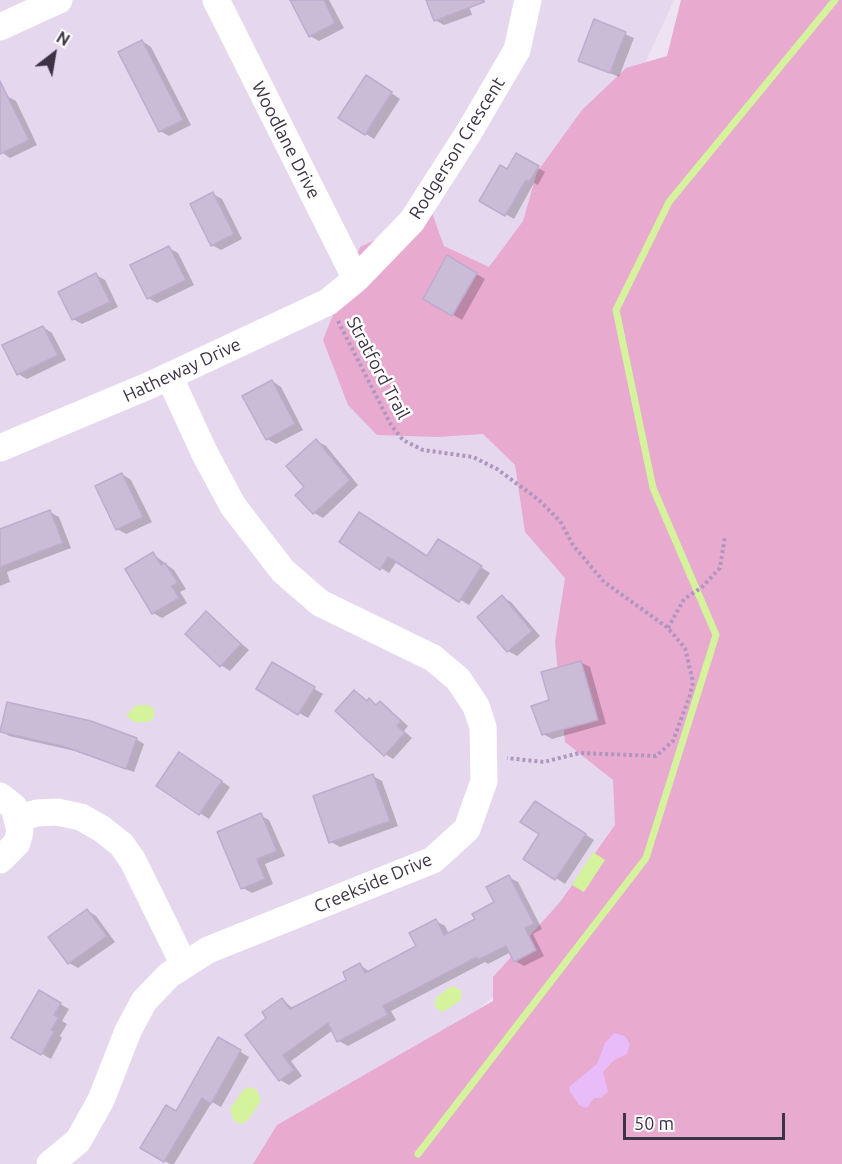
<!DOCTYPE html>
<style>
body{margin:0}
#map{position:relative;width:842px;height:1164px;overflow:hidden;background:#ede3f2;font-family:Ubuntu,sans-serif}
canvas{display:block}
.north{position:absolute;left:24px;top:24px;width:60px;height:60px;-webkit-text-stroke:4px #fff;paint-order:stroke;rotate:31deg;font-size:16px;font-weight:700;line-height:24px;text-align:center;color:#3c3344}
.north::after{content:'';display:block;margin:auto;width:21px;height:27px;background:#3c3344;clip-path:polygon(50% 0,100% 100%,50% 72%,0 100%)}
.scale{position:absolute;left:623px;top:1113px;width:162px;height:27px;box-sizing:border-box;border:3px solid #3c3344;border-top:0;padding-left:8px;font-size:18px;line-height:21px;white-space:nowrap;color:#3c3344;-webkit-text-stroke:4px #fff;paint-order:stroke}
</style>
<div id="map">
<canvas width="842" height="1164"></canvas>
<div class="north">N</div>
<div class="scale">50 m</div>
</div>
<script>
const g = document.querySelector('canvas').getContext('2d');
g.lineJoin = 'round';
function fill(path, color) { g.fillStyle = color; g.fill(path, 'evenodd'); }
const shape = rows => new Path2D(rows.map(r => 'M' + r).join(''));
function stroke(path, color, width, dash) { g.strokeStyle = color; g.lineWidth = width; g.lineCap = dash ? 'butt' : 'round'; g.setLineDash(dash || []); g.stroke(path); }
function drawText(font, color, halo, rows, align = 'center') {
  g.font = font + ' Ubuntu,sans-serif'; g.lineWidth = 5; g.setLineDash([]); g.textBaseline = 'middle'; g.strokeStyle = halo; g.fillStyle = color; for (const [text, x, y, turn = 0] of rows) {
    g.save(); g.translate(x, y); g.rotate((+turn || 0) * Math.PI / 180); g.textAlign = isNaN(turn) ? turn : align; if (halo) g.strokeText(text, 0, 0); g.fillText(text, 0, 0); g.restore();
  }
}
fill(shape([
 [0,0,674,0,601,159,561,443,645,801,570,931,411,1067,285,1164,0,1164]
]), '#e5d8ee');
fill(shape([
 [681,0,842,0,842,1164,253,1164,277,1125,493,1001,493,977,560,902,615,825,613,780,565,742,555,642,565,578,525,532,515,465,483,434,438,437,377,435,348,405,323,340,360,247,432,213,444,246,489,267,523,221,537,172,582,110,626,68,667,56]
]), '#e9aad0');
fill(shape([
 [614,1033,625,1036,630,1044,627,1054,614,1060,603,1072,608,1092,601,1098,594,1098,587,1108,580,1106,570,1092,569,1087,597,1064,605,1043]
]), '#e8bcf9');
fill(shape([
 [137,705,149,705,154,710,154,717,149,722,134,722,126,715],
 [593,852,605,860,584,892,572,885],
 [451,986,461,990,461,1000,445,1011,440,1011,435,1007,436,998],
 [250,1087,257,1090,261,1101,247,1121,241,1124,234,1121,230,1109,244,1089]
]), '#d5f29c');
fill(shape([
 [303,0,329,0,344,28,319,41,310,36],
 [428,0,467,0,472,15,444,25,435,20],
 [594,21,634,38,619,77,580,60],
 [142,41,151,47,191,125,169,136,160,131],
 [375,82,400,99,374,139,366,134],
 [7,96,16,101,37,145,10,158,0,151,0,99],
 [517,155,545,172,538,185,534,183,514,219,481,200,508,171],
 [213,194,222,199,242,239,221,250,212,245],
 [169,248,178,253,194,285,157,303,148,298],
 [448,257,485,279,462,320,425,298],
 [96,275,105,280,118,307,82,324,73,319],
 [43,327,52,333,66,360,27,379,18,374],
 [272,381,281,387,303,430,276,444,267,439],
 [317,441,326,446,358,485,323,518,314,513,306,487],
 [122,474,131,480,152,522,126,534,117,529],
 [50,512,59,517,71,548,7,572,10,582,0,586,0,541],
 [341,542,427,558,447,546,490,573,469,605,397,561,389,573],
 [153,554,174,570,186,589,180,592,187,603,162,618,153,613],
 [502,597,511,602,540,636,517,656,508,651,479,617],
 [206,613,249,650,230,671,221,665],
 [580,662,590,667,606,724,552,739,543,734],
 [273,664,323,694,308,718,258,689],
 [355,692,368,702,388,708,408,726,404,731,412,738,393,759,385,754],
 [2,731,136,739,144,744,134,772,75,751,9,736],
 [189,759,230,787,209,819,158,786],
 [373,776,382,781,398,826,340,847,331,842],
 [544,808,594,840,565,884,525,858,541,834],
 [260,815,269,820,285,856,265,864,273,884,252,893,243,888],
 [508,877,518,882,542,929,533,934,544,956,524,966,515,961,511,952,488,964,485,962,391,1011,396,1020,348,1046,339,1041,333,1030,291,1061,302,1076,289,1085,280,1080,269,1019,282,1000,294,1009,349,980,360,965,370,972,418,947,436,921,445,926,449,934,477,919,496,903],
 [87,910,96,916,115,942,78,968,69,963],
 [39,992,69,1009,62,1021,67,1024,60,1036,62,1038,51,1059,13,1037],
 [219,1039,249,1057,221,1107,212,1102,174,1164,170,1164,142,1148,176,1113]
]), '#0003');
stroke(shape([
 [418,1154,646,858,716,635,653,488,616,310,669,202,835,0]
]), '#d5f29c', 7);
const building = shape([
 [290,0,324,0,335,23,309,37,290,0],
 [426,0,484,0,484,2,434,21,426,0],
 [594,19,626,32,610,73,578,61,594,19],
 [142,40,183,120,159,132,118,52,142,40],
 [366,75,392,92,365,135,338,118,366,75],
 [0,81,29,140,0,154,0,81],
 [516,153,539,166,529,182,526,180,505,216,479,201,500,165,507,169,516,153],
 [213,192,234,234,211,246,190,204,213,192],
 [169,246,186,280,147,299,130,265,169,246],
 [447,255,477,273,452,316,423,299,447,255],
 [96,273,110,302,72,320,58,292,96,273],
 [43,326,58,355,17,375,2,345,43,326],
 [272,380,295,424,266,440,242,396,272,380],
 [316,439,350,480,313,514,295,495,304,487,286,466,316,439],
 [122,473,143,517,116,530,95,486,122,473],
 [50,510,63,543,0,567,0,529,50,510],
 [359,512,427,556,438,539,482,566,459,602,388,557,380,570,339,542,359,512],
 [153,552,161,565,165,563,178,583,172,586,179,598,152,614,125,569,153,552],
 [502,595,532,631,507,652,477,617,502,595],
 [206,611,241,644,220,667,185,634,206,611],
 [581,661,598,720,542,735,531,706,549,700,541,672,581,661],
 [272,662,315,687,298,715,256,689,272,662],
 [354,690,367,701,369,698,376,705,380,701,401,721,397,726,405,733,384,756,335,711,354,690],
 [7,702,91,721,137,738,126,769,66,747,0,732,7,702],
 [179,752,222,781,199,815,156,786,179,752],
 [373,774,390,821,329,843,313,796,373,774],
 [535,801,586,834,555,880,523,859,539,834,520,822,535,801],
 [261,813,277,851,257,859,265,879,241,889,217,832,261,813],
 [509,875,534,924,525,928,536,950,514,962,506,946,478,960,477,957,383,1006,388,1015,337,1042,328,1023,283,1055,294,1070,279,1081,245,1035,266,1018,262,1012,282,998,290,1009,346,980,343,972,360,963,365,973,416,946,409,933,436,919,444,935,475,919,472,914,494,902,486,887,509,875],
 [87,909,107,936,68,964,48,937,87,909],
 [39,990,61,1003,54,1015,59,1018,51,1030,54,1032,41,1055,11,1038,39,990],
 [218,1037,241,1050,211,1104,202,1098,164,1162,140,1148,166,1105,176,1111,218,1037]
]);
fill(building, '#cabbd7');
stroke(building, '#bfabcf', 1.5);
stroke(shape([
 [338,321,391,425,403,440,423,450,473,457,497,469,539,500,560,521,573,545,604,582,668,628,685,648,693,682,690,695,673,741,656,756,579,753,544,762,507,758],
 [668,628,684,599,701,588,720,568,725,536]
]), '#af96c0', 4, [3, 3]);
stroke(shape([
 [216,0,356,279],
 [0,27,59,0],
 [0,448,148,386,328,302,356,279,412,221,469,132,517,50,528,0],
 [0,796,14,807,20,831,17,843,0,860],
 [19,818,37,813,57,812,81,817,102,829,122,845,133,861,184,965],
 [50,1164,78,1141,101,1100,128,1031,144,1001,169,975,208,950,433,860,467,829,484,781,483,727,476,706,458,679,433,658,320,603,283,571,233,506,205,454,169,376]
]), '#fff', 27);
drawText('18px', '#3c3344', '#fff', [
 ["Woodlane Drive",286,140,63],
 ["Rodgerson Crescent",457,148,-58],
 ["Stratford Trail",378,368,62],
 ["Hatheway Drive",182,370,-25],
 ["Creekside Drive",373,883,-23]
]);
</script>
